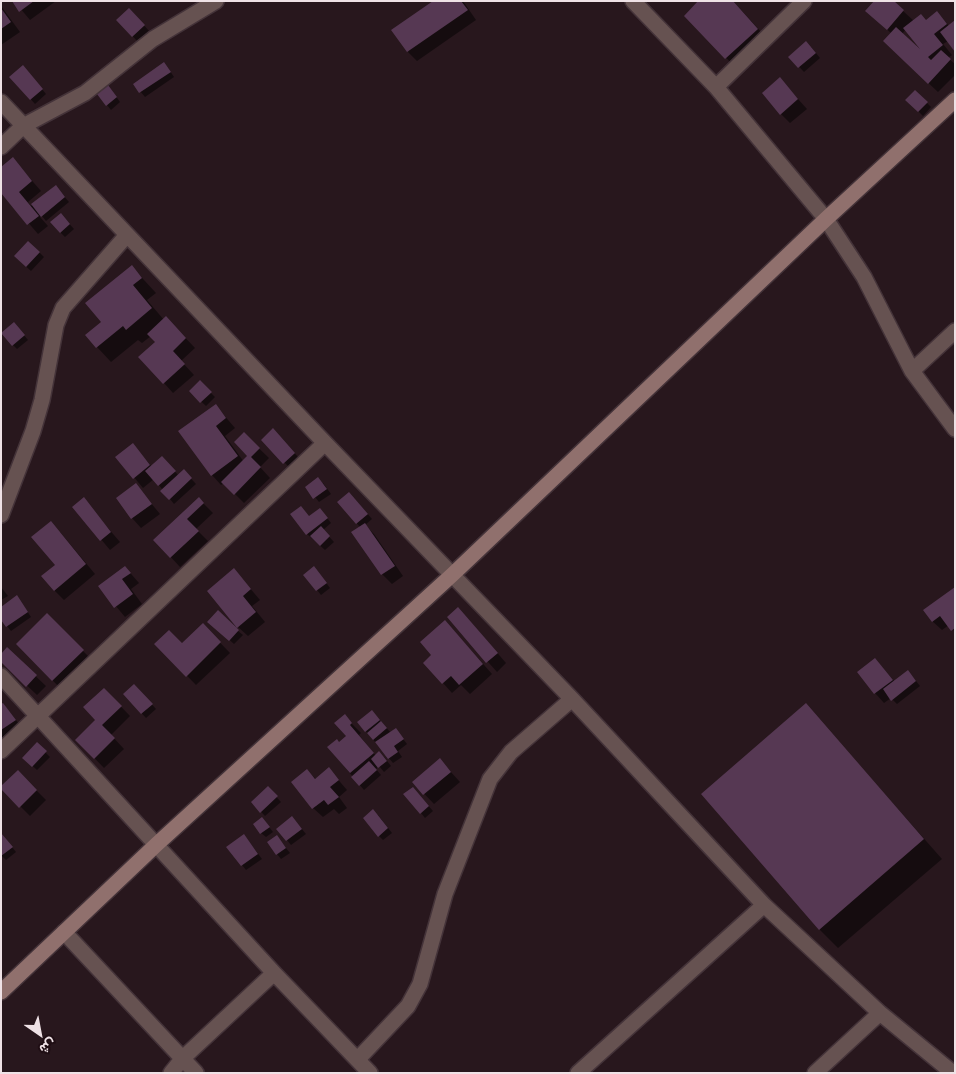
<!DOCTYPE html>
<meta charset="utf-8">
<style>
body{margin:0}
#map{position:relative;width:956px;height:1074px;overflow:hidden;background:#28171d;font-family:"Space Grotesk",Vazirmatn,sans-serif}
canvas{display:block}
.frame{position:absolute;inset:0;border:2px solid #efe2e6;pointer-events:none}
.north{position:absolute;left:15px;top:1009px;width:50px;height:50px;-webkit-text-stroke:4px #1f0e14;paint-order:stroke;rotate:147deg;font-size:14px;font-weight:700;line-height:20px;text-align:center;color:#efe2e6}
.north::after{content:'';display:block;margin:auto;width:18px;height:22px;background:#efe2e6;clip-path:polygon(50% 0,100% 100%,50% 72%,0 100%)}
</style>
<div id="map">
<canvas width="956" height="1074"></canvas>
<div class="frame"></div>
<div class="north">ش</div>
</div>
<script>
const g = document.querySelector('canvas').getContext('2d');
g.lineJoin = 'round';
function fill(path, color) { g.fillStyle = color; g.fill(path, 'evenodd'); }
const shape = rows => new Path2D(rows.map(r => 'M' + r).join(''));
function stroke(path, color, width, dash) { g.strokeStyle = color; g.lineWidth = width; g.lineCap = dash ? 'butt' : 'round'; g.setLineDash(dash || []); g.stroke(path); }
fill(shape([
 [14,1,56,1,30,20],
 [435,1,463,1,476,20,417,61,408,52],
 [733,1,772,44,741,73,685,16],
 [892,1,914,21,927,21,937,13,949,26,948,41,943,44,952,55,948,58,955,64,955,75,938,92,894,51,892,34,867,11],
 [906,29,922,51,902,34],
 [1,6,20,32,1,45],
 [134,14,149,31,137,41,118,20],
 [811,47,820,58,804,72,790,57],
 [168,68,174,77,145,97,134,84],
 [27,71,46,94,35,104,11,77],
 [780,79,807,109,790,123,781,114],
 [112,91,120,102,111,110,107,105],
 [915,91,931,107,923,116,907,100],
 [13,159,41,191,28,202,31,206,55,186,69,202,46,221,42,216,40,217,48,226,38,234,1,191],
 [65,219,74,229,65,237,60,232],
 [39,252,44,257,31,271,20,261],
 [132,267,156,293,147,300,164,320,176,328,195,348,181,361,194,375,173,393,164,383,157,342,151,336,142,343,138,340,111,362,97,347,103,323],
 [18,328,28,340,17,349,13,345],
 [200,382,215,397,206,406,190,391],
 [216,406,235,428,225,436,244,462,249,456,244,434,269,458,260,467,270,478,244,503,224,483,221,485,212,475],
 [273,430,299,458,289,467,262,440],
 [133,445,152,467,167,463,179,476,184,471,196,484,174,504,154,479,143,488,117,457],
 [323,483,331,494,319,502,307,487],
 [136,485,160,514,141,528,132,518],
 [354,498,372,519,365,525,374,534,403,576,392,584,382,574,360,527,339,503],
 [83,499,120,542,110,550,74,507],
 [199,499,213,513,196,529,208,541,180,567,155,540],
 [324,514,331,523,323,530,334,542,325,550,307,534,309,518],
 [60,532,95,574,64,600,54,590],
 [125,567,139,583,131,589,142,604,125,617,100,587],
 [318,572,330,588,321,595,305,575],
 [243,580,260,600,252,606,265,622,248,636,238,627],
 [1,587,8,596,1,600],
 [955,589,955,632,949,625,942,630,932,621],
 [21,602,31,617,11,631,7,626],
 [47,615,92,660,62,690,17,644],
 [449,618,468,619,506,663,497,672],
 [203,625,230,653,196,685,156,644,182,645],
 [214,626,238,631,243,635,234,644],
 [454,631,492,674,470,694,461,685,452,693,443,683,433,655],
 [7,649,46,686,37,695,1,661],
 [875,659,895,682,912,676,920,686,897,704,891,698,884,703,875,693],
 [104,689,130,716,111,735,124,749,104,768,77,740,97,720],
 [139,690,156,709,146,718,124,694],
 [3,704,24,730,1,743,1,706],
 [806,705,942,859,838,948,819,929],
 [372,712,391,733,400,735,407,744,398,751,402,757,393,763,359,723],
 [344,716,361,733,359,735,376,756,384,757,391,766,384,772,379,766,376,769,381,775,364,790,328,747,339,743,347,736],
 [37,744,50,757,37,770,24,758],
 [440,760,460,782,434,804,413,782],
 [329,769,347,790,339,797,347,808,339,814,334,809,323,817,313,808,307,771,316,779],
 [18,772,46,800,30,816,2,788],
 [268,788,281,802,265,816,252,802],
 [417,793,433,811,425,818,421,813],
 [378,815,392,833,383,840,379,836],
 [296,822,306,834,291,845,278,829],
 [266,823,273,832,266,837,261,833],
 [244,835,262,859,246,870,228,847],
 [3,836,16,852,6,860,1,855],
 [277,837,290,853,281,859,277,854]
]), '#0007');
fill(shape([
 [12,1,34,1,19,12],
 [433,1,461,1,468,10,407,52,391,30],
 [698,1,733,1,758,29,725,59,684,16],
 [874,1,894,1,904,10,887,30,865,11],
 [1,8,11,22,1,29],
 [129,8,145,25,132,37,116,20],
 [937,11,947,24,934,34,943,45,928,57,931,60,941,50,951,59,928,84,883,41,896,27,920,49,903,28,921,14,926,20],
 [955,20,955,52,940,32],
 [806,41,816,53,798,68,788,57],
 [164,62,171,72,139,93,133,84],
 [23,65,43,89,30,100,9,77],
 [780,77,798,99,780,115,762,93],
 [108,85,117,97,106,106,97,94],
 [915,90,928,102,918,112,905,100],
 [13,157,32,181,19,192,39,216,27,225,1,193,1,167],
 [56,185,65,197,41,217,31,204],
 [61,213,70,224,60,233,50,222],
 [28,241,40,252,26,267,14,256],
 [132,265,142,278,133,285,152,308,126,330,123,326,96,348,85,335,101,322,85,303],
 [166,316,186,338,173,351,185,364,163,384,138,357,155,342,147,334],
 [14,322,25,335,12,346,1,333],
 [200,380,212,392,200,403,189,391],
 [216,404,226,418,216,426,238,456,211,476,178,431],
 [273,428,295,453,283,464,261,440],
 [244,432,260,448,251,457,261,467,234,495,221,482,247,456,234,442],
 [133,443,150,465,133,479,115,457],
 [162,456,176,471,158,486,145,471],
 [184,469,192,478,169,500,160,491],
 [318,477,327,489,313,499,305,487],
 [136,483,152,504,131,519,116,498],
 [349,492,368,514,356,524,337,502],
 [84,497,111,532,100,541,72,507],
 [199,497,204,503,187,519,199,531,170,558,153,540],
 [301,506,309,516,320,508,328,518,306,535,290,514],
 [51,521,86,564,54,591,41,576,55,565,31,537],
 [365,523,395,566,381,575,351,532],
 [321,526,330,536,320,546,310,536],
 [125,566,131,573,122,579,133,594,114,608,98,586],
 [314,566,327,583,316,591,303,575],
 [234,568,251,589,243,596,256,612,237,628,207,591],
 [955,587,955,628,951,631,940,616,932,622,923,610],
 [17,595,28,612,6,627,1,620,1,607],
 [458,607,498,653,486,663,447,617],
 [218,610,239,630,229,641,207,622],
 [47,613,84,650,52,681,16,644],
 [445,620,483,664,459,685,451,676,442,684,423,663,431,655,420,642],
 [203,623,221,642,186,677,154,644,169,630,182,643],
 [7,647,37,675,26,687,1,662,1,654],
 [875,658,893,680,874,694,857,672],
 [908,670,916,681,891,701,883,689],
 [134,684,153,704,141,714,123,694],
 [104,688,122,706,102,725,115,738,94,759,75,740,95,720,83,707],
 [3,703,16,720,1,730,1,704],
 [806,703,924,839,819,930,701,794],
 [372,710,380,720,365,732,357,722],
 [345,714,352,723,350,725,374,753,350,773,327,747,337,739,339,742,346,736,334,723],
 [381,721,387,728,373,740,367,733],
 [396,728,404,739,394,746,398,752,388,759,375,742],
 [37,742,47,751,32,767,22,758],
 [379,751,387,761,378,768,371,759],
 [440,758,451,772,423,795,412,782],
 [369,761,377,770,359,786,351,777],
 [329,767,339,780,330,787,339,797,328,805,324,800,312,809,291,782,307,769,315,779],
 [18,770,37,790,19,808,1,789,1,786],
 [268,786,278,796,260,813,251,802],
 [413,787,429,806,420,814,403,794],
 [373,809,388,828,378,837,363,818],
 [292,816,302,829,286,841,276,829],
 [262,817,270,827,260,834,253,824],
 [1,833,13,847,1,856],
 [244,834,258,854,241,866,226,847],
 [277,835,286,848,276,855,267,842]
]), '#563853');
const street = shape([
 [633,1,716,87,826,219,864,277,912,371,955,429],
 [716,87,804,1],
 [1,102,325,443,572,699,764,905,880,1013,953,1073],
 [1,147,23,126,85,93,153,39,216,1],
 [912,371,955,331],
 [1,515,33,431,42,400,56,325,63,308,127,235],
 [1,676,274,973,370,1073],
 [1,751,325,443],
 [64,932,196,1073],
 [358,1059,408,1006,420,984,445,894,490,779,511,752,572,699],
 [171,1073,183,1058,274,973],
 [578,1073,764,905],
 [815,1073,880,1013]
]);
const secondary = shape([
 [1,992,157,844,452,575,826,219,955,100]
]);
stroke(street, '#443339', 18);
stroke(secondary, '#443339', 18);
stroke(street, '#665251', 15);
stroke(secondary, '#90706d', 15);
</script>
